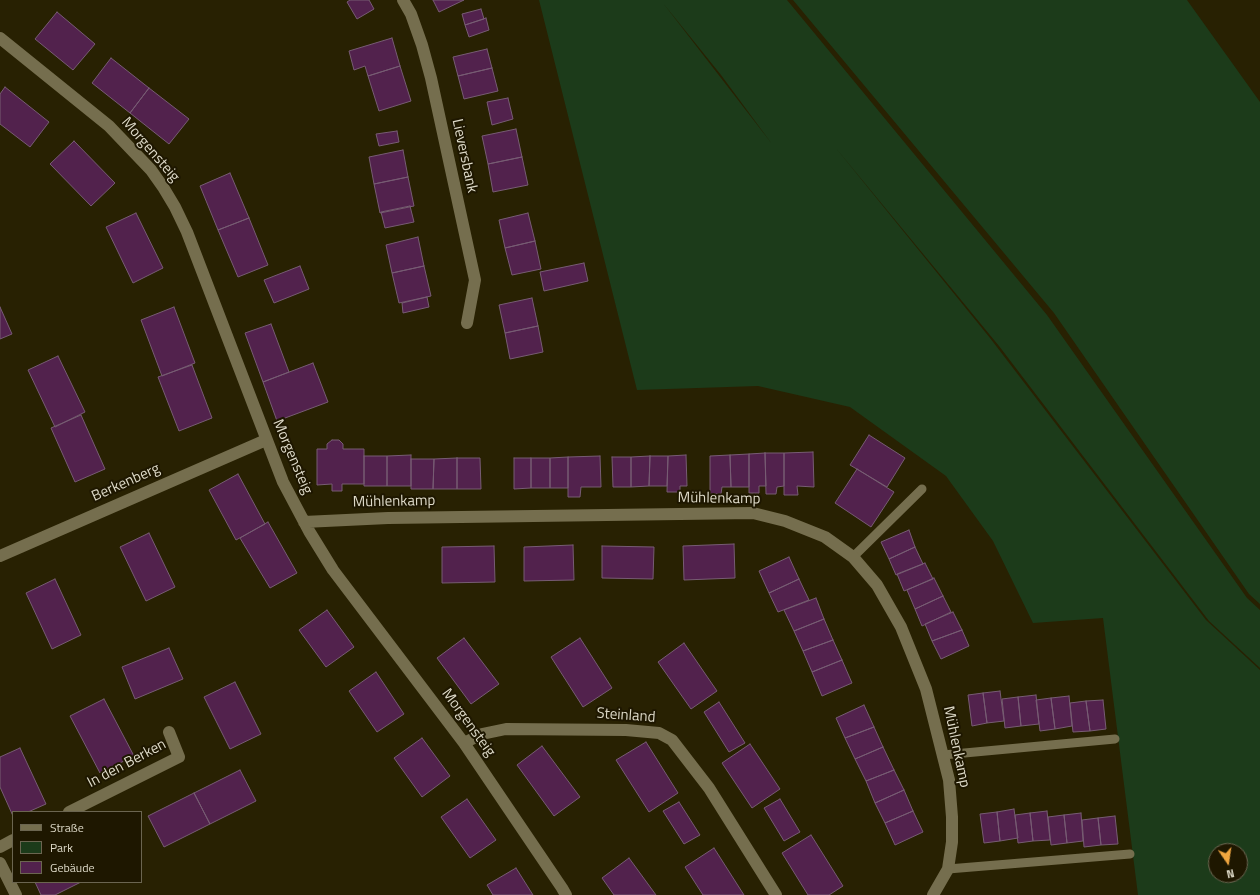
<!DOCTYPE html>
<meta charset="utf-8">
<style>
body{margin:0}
#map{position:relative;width:1260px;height:895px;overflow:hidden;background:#282102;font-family:"Titillium Web",sans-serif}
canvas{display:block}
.legend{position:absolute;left:12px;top:811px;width:130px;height:72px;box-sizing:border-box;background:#1e1700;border:1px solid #6b6550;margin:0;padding:5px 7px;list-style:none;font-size:12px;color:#dedac8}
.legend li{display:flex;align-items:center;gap:8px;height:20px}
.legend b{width:20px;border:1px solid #6b6550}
.north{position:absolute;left:1208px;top:843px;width:40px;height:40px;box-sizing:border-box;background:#1e1700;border:1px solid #6b6550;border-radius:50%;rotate:167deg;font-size:11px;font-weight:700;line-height:16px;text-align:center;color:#dedac8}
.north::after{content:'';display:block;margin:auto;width:14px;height:18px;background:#f0a63f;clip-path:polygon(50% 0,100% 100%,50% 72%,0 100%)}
</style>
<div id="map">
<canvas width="1260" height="895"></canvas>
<ul class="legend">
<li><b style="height:5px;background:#756e4e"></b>Straße</li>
<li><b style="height:11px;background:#1c3b1a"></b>Park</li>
<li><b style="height:11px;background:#52224d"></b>Gebäude</li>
</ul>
<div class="north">N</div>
</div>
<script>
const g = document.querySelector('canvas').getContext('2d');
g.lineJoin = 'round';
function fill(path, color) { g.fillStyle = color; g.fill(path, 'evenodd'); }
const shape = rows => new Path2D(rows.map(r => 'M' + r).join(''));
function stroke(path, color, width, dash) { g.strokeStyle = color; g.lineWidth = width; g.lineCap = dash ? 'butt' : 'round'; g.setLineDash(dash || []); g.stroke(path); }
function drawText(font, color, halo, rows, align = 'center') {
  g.font = font + ' "Titillium Web",sans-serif'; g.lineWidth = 4; g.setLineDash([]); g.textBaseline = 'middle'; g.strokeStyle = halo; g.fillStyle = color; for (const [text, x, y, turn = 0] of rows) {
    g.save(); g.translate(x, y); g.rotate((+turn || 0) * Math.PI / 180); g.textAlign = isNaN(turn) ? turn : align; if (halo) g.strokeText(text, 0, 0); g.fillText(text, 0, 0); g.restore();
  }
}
fill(shape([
 [539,0,787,0,1047,315,1247,598,1260,610,1260,668,1209,621,999,346,835,147,990,338,1206,620,1260,670,1260,895,1138,895,1103,618,1033,623,993,541,946,476,850,407,758,386,637,390],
 [663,3,721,75,772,144],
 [1216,851,1240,851,1240,875,1216,875],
 [793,0,1187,0,1260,102,1260,604,1249,594,1054,313]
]), '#1c3b1a');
const building = shape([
 [350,0,369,0,374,9,357,19,347,2,350,0],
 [433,0,464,0,439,12,433,0],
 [481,9,484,19,465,25,462,14,481,9],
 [57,12,95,44,73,70,35,39,57,12],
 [486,18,489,30,469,37,465,25,486,18],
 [392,38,400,66,368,76,365,66,354,70,349,51,392,38],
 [487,49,492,68,458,76,453,57,487,49],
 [111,58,149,88,130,113,92,83,111,58],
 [400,66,411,101,379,111,368,76,400,66],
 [492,68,498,91,464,99,458,76,492,68],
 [5,87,49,122,30,147,0,124,0,94,5,87],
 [149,88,189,119,169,144,130,113,149,88],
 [508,98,513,119,492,125,487,102,508,98],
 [516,129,522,157,488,164,482,136,516,129],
 [397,131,399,142,379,146,376,134,397,131],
 [74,141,115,183,91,206,50,164,74,141],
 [403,150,408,177,374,184,369,157,403,150],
 [522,157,528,185,493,192,488,164,522,157],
 [230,173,249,218,218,230,200,186,230,173],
 [408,177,414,206,380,213,374,184,408,177],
 [410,206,414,222,385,228,381,212,410,206],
 [136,213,163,268,133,283,106,227,136,213],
 [528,213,535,241,505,248,499,220,528,213],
 [249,218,268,265,238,277,218,230,249,218],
 [418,237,424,266,392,273,386,245,418,237],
 [535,241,541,269,512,275,505,248,535,241],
 [584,263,588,281,544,291,540,272,584,263],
 [300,266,309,289,274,303,264,280,300,266],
 [424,266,431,296,399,303,392,273,424,266],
 [427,297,429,307,403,313,402,303,427,297],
 [532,298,538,326,505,333,499,305,532,298],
 [0,307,12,334,0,339,0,307],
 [174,307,195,363,162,376,141,320,174,307],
 [271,324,289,372,263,382,245,333,271,324],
 [538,326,543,352,510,359,505,333,538,326],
 [58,356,85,412,55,427,28,370,58,356],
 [313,363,328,402,277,421,263,382,313,363],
 [192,365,212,418,179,431,158,377,192,365],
 [81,415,105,469,75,482,51,428,81,415],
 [869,435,905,458,887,487,850,465,869,435],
 [332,440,339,440,343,444,343,449,364,449,364,484,342,484,342,491,332,491,332,484,317,485,317,449,327,449,327,444,332,440],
 [813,452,814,487,797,486,798,495,784,495,784,453,813,452],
 [765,453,766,486,759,486,759,493,749,493,749,454,765,453],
 [765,453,784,453,784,486,777,487,776,494,766,494,765,453],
 [749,454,749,487,731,487,730,455,749,454],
 [411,455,411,486,387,486,387,456,411,455],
 [686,455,687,486,680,486,680,492,667,492,668,456,686,455],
 [730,455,731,487,722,487,721,494,710,494,710,456,730,455],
 [364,456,387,456,387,486,364,486,364,456],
 [600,456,601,487,581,487,580,497,568,497,568,457,600,456],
 [650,456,649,486,631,487,631,457,650,456],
 [650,456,668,456,667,486,649,486,650,456],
 [568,457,568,488,550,488,550,458,568,457],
 [612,457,631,457,631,487,613,487,612,457],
 [457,458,457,489,433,489,434,459,457,458],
 [457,458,480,458,481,489,457,489,457,458],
 [514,458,531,458,531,488,514,489,514,458],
 [531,458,550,458,550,488,531,488,531,458],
 [411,459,434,459,433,489,411,489,411,459],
 [857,469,894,492,871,527,835,503,857,469],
 [238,474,265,524,236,540,209,490,238,474],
 [268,522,297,573,270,588,240,538,268,522],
 [909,530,915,547,889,559,881,542,909,530],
 [149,533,175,587,146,601,120,547,149,533],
 [734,544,735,578,684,580,683,546,734,544],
 [573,545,574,580,524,581,524,547,573,545],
 [494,546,495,582,442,583,442,547,494,546],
 [602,546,654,547,653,579,602,578,602,546],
 [915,547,923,564,896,575,889,559,915,547],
 [789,557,799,579,769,593,759,571,789,557],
 [925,563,933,579,904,591,897,574,925,563],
 [934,578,943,596,915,609,907,590,934,578],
 [55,579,81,635,52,649,26,593,55,579],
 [799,579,809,600,778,612,769,593,799,579],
 [943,596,951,612,922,626,915,609,943,596],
 [816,598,824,619,794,631,784,610,816,598],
 [327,610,354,647,326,667,299,630,327,610],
 [953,612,962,630,932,641,925,624,953,612],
 [824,619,833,640,803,651,794,631,824,619],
 [962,630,969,646,941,659,932,641,962,630],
 [464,638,499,684,471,704,437,658,464,638],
 [580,638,612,688,583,707,551,657,580,638],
 [833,640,842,660,812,672,803,651,833,640],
 [684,643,717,691,691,709,658,662,684,643],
 [169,648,183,679,135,699,122,667,169,648],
 [842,660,852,683,822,696,812,672,842,660],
 [376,672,404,714,377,732,349,691,376,672],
 [235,682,261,734,230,749,204,697,235,682],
 [1000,691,1004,721,987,723,983,693,1000,691],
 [983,693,987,723,972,726,968,695,983,693],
 [1036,695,1039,724,1021,726,1018,697,1036,695],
 [1069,696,1072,726,1055,729,1051,698,1069,696],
 [1018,697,1021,726,1005,728,1002,699,1018,697],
 [1051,698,1055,729,1040,731,1036,700,1051,698],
 [104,699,134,756,100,773,70,716,104,699],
 [1103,700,1106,729,1090,731,1086,701,1103,700],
 [1086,701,1090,731,1073,732,1070,703,1086,701],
 [719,702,745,743,729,752,704,712,719,702],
 [864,705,874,727,845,738,836,718,864,705],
 [874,727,883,747,855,759,845,738,874,727],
 [422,738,450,776,422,797,394,758,422,738],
 [646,742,678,793,649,812,616,760,646,742],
 [750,744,780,789,752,808,722,763,750,744],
 [542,746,580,797,554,816,517,765,542,746],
 [883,747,894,770,866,781,855,759,883,747],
 [20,748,46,804,28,812,13,812,13,816,0,787,0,757,20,748],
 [240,770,256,801,210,824,194,793,240,770],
 [894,770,904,790,875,803,866,781,894,770],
 [904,790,913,811,885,823,875,803,904,790],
 [194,793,210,824,164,847,148,816,194,793],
 [467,799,496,840,470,858,441,817,467,799],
 [780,799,800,832,784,841,764,808,780,799],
 [679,802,700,835,684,844,663,811,679,802],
 [1014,809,1018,838,1000,841,997,812,1014,809],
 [913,811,923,832,895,845,885,823,913,811],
 [1047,811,1050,840,1033,841,1030,813,1047,811],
 [997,812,1000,841,984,843,980,814,997,812],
 [1030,813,1033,841,1018,843,1015,815,1030,813],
 [1081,813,1083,841,1067,843,1064,815,1081,813],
 [1064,815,1067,843,1051,845,1048,817,1064,815],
 [1115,816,1118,844,1101,845,1098,818,1115,816],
 [1098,818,1101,845,1084,847,1082,820,1098,818],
 [811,835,843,886,829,895,808,895,782,853,811,835],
 [714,848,744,895,703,895,685,867,714,848],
 [629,858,656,895,614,895,602,878,629,858],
 [516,868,533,895,493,895,487,885,516,868],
 [35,882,81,882,55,895,41,895,35,882]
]);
fill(building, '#52224d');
stroke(building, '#775c73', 1);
stroke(shape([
 [853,557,922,489],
 [943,755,1115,739],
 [948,869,1130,854]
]), '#756e4e', 9);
stroke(shape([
 [403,0,411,14,422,45,431,78,475,280,467,323],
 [0,38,109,126,151,170,163,187,175,207,187,232,283,482,309,531,333,570,464,743,562,888,566,895],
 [304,522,388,518,753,513,785,521,825,537,853,557,877,585,901,627,926,689,949,780,952,817,952,842,948,869,933,895],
 [0,556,266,440],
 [464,743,482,734,506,729,626,730,659,733,672,740,709,788,776,895],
 [69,812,179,757,169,732],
 [0,847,13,840],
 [0,863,16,895]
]), '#756e4e', 12);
drawText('15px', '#dedac8', '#1e1700', [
 ["Morgensteig",150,150,49],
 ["Lieversbank",464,156,78],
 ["Morgensteig",292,457,67],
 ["Berkenberg",126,483,-24],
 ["Mühlenkamp",719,499,1],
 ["Mühlenkamp",394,502,-1],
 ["Steinland",626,716,4],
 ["Morgensteig",468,723,54],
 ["Mühlenkamp",956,747,78],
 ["In den Berken",127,764,-28]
]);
</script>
